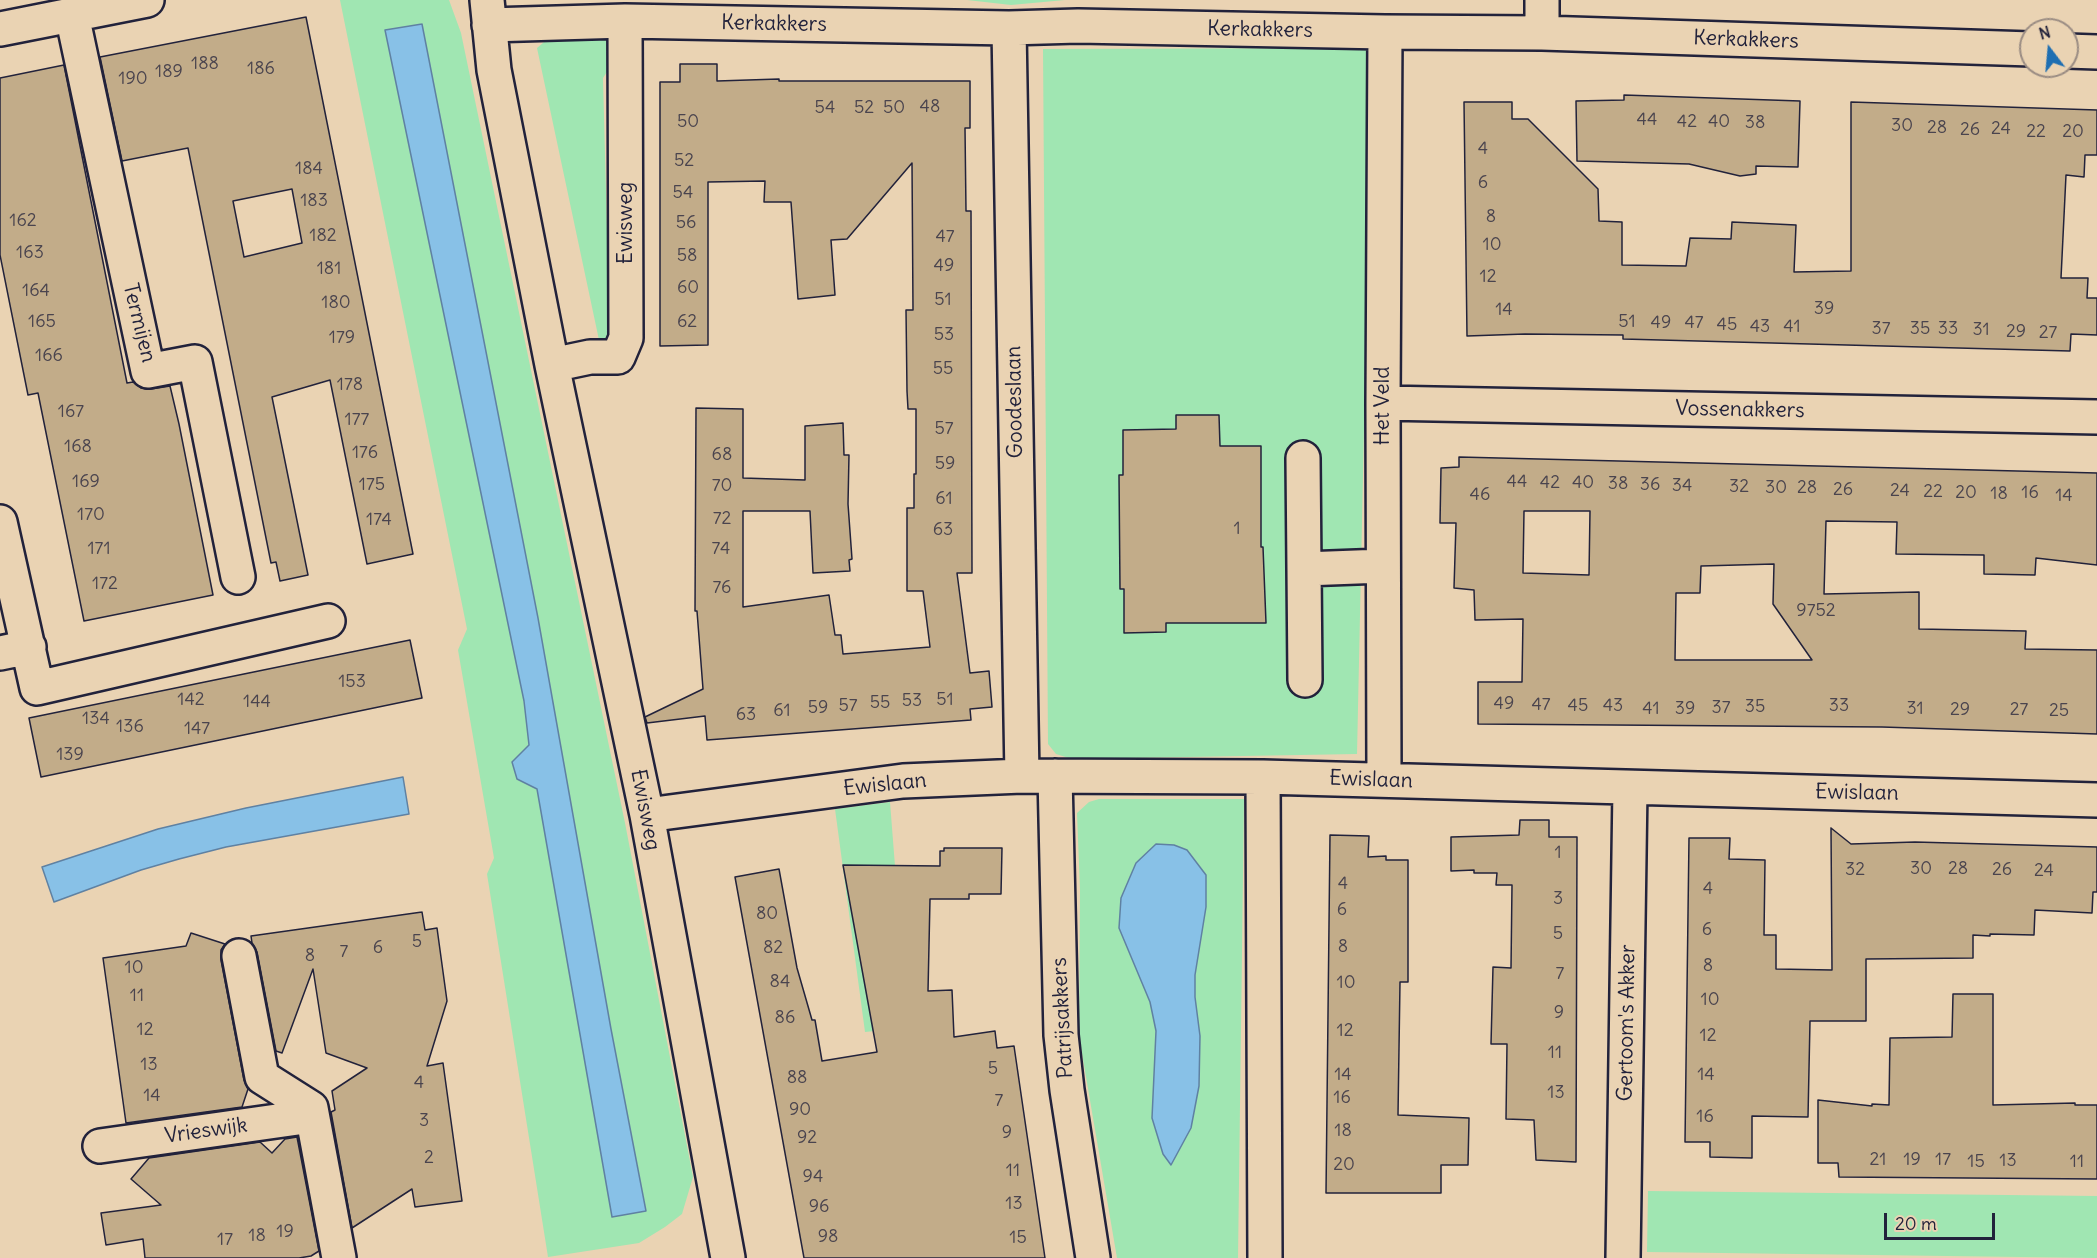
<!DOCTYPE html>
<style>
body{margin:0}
#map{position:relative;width:2097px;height:1258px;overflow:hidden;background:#ead3b3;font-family:Delius,sans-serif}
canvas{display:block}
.north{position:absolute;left:2019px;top:18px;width:60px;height:60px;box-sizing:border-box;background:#ead3b3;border:2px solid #9a8c83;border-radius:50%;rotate:344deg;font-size:16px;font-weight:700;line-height:24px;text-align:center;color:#22223b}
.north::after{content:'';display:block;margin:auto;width:21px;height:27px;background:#1f6fb2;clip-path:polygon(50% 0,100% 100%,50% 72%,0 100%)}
.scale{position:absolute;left:1884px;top:1213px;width:111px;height:27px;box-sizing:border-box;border:3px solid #22223b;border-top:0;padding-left:8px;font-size:18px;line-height:21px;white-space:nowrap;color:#22223b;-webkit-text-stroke:4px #ead3b3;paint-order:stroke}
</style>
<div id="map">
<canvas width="2097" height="1258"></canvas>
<div class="north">N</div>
<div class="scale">20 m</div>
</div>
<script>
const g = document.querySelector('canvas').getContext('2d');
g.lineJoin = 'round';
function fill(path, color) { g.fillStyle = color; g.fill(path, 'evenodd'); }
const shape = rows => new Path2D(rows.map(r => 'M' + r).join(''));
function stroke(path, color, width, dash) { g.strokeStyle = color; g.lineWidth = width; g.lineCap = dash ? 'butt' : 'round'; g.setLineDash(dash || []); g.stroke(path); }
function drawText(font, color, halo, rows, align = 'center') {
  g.font = font + ' Delius,sans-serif'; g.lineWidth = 6; g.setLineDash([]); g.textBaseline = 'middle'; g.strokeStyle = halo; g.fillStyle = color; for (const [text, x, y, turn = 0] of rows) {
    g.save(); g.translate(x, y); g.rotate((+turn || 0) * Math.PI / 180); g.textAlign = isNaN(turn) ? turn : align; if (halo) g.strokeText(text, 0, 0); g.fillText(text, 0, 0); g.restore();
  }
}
fill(shape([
 [340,0,449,0,461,33,625,823,693,1177,682,1214,665,1227,639,1243,548,1257,487,874,494,858,458,650,467,629],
 [422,24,538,618,611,1029,646,1210,537,788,517,779,512,762,529,745,524,701,385,30],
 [967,0,1065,0,1011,5],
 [606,35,615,43,616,58,603,78,609,307,618,318,611,338,599,340,537,48,550,37],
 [1365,48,1372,57,1357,754,1072,759,1056,754,1048,744,1043,49],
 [1099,799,1244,799,1238,1258,1117,1258,1079,1036,1080,890,1077,813,1089,802],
 [1156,844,1187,850,1206,875,1206,907,1195,975,1195,997,1200,1036,1199,1086,1152,1118,1156,1031,1150,1002,1119,928,1136,863],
 [890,802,901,943,913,1027,865,1032,835,809],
 [1648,1191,2097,1196,2097,1258,1647,1252]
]), '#a0e6b2');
const water = shape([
 [422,24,538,618,611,1029,646,1211,612,1217,537,789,517,779,512,762,529,745,524,701,385,30,422,24],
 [403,777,409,814,226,847,179,859,141,870,54,902,42,867,158,829,246,808,403,777],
 [1156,844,1174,845,1187,850,1206,875,1206,907,1195,975,1195,997,1200,1036,1199,1086,1191,1128,1171,1165,1163,1154,1152,1118,1156,1031,1150,1002,1119,928,1121,898,1136,863,1156,844]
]);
fill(water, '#88c1e7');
stroke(water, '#5f81a2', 1.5);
const building = shape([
 [306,17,413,554,367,564,330,380,272,397,308,575,280,581,276,562,271,563,188,148,122,161,100,57,306,17],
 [292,189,302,243,244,257,233,201,292,189],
 [680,64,717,64,717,81,779,79,779,81,970,81,970,128,965,128,966,211,971,211,972,573,957,573,970,673,989,671,992,707,970,709,971,720,707,740,705,716,647,723,645,717,703,689,697,611,695,611,696,408,743,409,743,478,805,480,805,426,843,423,844,455,849,455,848,504,852,559,849,560,850,571,813,573,810,511,743,511,743,607,829,595,835,635,841,635,843,654,930,647,923,591,907,591,907,508,914,508,914,474,916,474,916,409,908,409,907,391,906,310,913,310,912,163,847,239,831,240,835,295,798,299,791,202,764,202,765,181,708,182,708,345,660,346,660,82,680,82,680,64],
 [64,65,127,383,133,382,141,388,151,389,170,386,179,424,213,595,84,621,38,393,28,395,0,255,0,78,64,65],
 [1624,95,1800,101,1798,167,1756,166,1756,174,1740,176,1689,164,1577,161,1576,101,1624,100,1624,95],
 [1464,102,1512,102,1512,119,1528,119,1598,189,1599,221,1622,222,1622,265,1686,266,1690,238,1731,239,1732,222,1796,225,1794,272,1851,271,1851,102,2097,110,2097,155,2085,155,2084,177,2066,175,2061,278,2088,278,2087,298,2097,298,2097,335,2071,334,2070,351,1623,339,1623,335,1525,334,1467,336,1464,102],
 [1176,415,1219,415,1220,446,1261,446,1261,547,1263,547,1266,623,1166,623,1166,632,1124,633,1124,589,1120,589,1119,475,1123,475,1123,430,1176,429,1176,415],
 [1459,457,2097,473,2097,565,2036,558,2035,575,1984,574,1984,555,1896,554,1897,522,1826,521,1824,594,1919,592,1919,629,2026,631,2025,649,2097,650,2097,734,1882,727,1478,724,1478,682,1522,682,1523,619,1475,620,1474,590,1454,588,1456,523,1440,523,1441,468,1459,467,1459,457],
 [1524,511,1590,511,1589,575,1523,573,1524,511],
 [1774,564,1773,604,1812,660,1675,660,1676,593,1700,593,1701,566,1774,564],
 [410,640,422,698,41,777,29,718,410,640],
 [1520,820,1549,820,1549,837,1577,837,1576,1162,1536,1160,1534,1120,1506,1119,1507,1044,1491,1044,1493,967,1511,968,1512,885,1496,885,1497,873,1474,873,1474,870,1451,871,1451,837,1519,835,1520,820],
 [1831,828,1851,844,1915,842,2097,847,2097,892,2093,892,2092,913,2035,910,2034,935,1990,934,1990,936,1973,935,1973,958,1866,959,1866,1021,1810,1021,1808,1117,1752,1116,1752,1158,1710,1157,1710,1142,1685,1142,1689,838,1730,838,1729,859,1765,860,1764,935,1776,935,1776,969,1832,970,1831,828],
 [1330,835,1369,836,1368,857,1386,856,1386,860,1408,860,1408,982,1400,982,1398,1115,1469,1118,1468,1165,1441,1165,1441,1193,1326,1193,1330,835],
 [944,848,1002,848,1001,894,969,894,969,899,930,899,928,991,952,990,954,1037,995,1031,997,1048,1014,1046,1045,1258,804,1258,735,877,779,869,797,968,812,1020,815,1020,822,1061,877,1052,843,865,940,866,940,851,944,851,944,848],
 [422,912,425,930,437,928,447,1001,427,1066,443,1063,462,1201,415,1207,412,1189,352,1228,331,1112,335,1110,332,1091,367,1068,326,1053,313,969,282,1053,276,1051,257,952,252,943,251,936,422,912],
 [191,933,225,944,221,950,221,960,244,1080,248,1089,242,1107,126,1123,103,958,186,946,191,933],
 [1953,994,1993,994,1993,1105,2075,1103,2075,1105,2097,1105,2097,1179,1839,1177,1838,1163,1818,1163,1818,1100,1872,1106,1872,1104,1889,1105,1890,1038,1952,1037,1953,994],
 [297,1137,319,1251,311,1256,299,1258,145,1258,143,1239,106,1245,101,1213,161,1205,131,1179,149,1158,260,1142,272,1153,285,1139,297,1137]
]);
fill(building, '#c2ac89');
stroke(building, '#22223b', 1.5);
const minor = shape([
 [487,0,494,70,552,365,647,815,728,1258],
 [1542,0,1542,33],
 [72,15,148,371,195,362,238,577],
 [489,25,625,21,1009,28,1078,26,1385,32,1542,33,2031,49],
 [1009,28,1022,776],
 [0,29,147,0],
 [2067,51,2097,52],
 [552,365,590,357,618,357,626,338,625,21],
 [1383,403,2097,417],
 [1303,458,1304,569],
 [0,522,37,688,328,621],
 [0,653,29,647],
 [1305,680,1304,569,1383,566],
 [1055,776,1061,1035,1067,1090,1093,1258],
 [1263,777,1265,1258],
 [1384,780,1383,403,1385,32],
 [647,815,903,781,1022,776,1263,777,2097,800],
 [239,956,262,1077,311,1108,339,1258],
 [100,1146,312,1116],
 [1623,1258,1630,788]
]);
stroke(minor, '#22223b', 38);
stroke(minor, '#ead3b3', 33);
drawText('18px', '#4a444e', null, [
 ["188",205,64],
 ["186",261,69],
 ["189",169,72],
 ["190",133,79],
 ["48",930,107],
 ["54",825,108],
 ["52",864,108],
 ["50",894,108],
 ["44",1647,120],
 ["50",688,122],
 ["42",1687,122],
 ["40",1719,122],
 ["38",1755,123],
 ["30",1902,126],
 ["28",1937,128],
 ["24",2001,129],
 ["26",1970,130],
 ["22",2036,132],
 ["20",2073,132],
 ["4",1483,149],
 ["52",684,161],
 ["184",309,169],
 ["6",1483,183],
 ["54",683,193],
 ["183",314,201],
 ["8",1491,217],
 ["162",23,221],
 ["56",686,223],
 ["182",323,236],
 ["47",945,237],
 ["10",1492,245],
 ["163",30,253],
 ["58",687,256],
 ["49",944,266],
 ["181",329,269],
 ["12",1488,277],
 ["60",688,288],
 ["164",36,291],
 ["51",943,300],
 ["180",336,303],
 ["39",1824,309],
 ["14",1504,310],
 ["165",42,322],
 ["62",687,322],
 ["51",1627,322],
 ["49",1661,323],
 ["47",1694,323],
 ["45",1727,325],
 ["43",1760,327],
 ["41",1792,327],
 ["37",1881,329],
 ["35",1920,329],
 ["33",1948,329],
 ["31",1981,330],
 ["29",2016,332],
 ["27",2048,333],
 ["53",944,335],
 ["179",342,338],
 ["166",49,356],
 ["55",943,369],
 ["178",350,385],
 ["167",71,412],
 ["177",357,420],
 ["57",944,429],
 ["168",78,447],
 ["176",365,453],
 ["68",722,455],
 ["59",945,464],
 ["169",86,482],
 ["44",1517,482],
 ["42",1550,483],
 ["40",1583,483],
 ["38",1618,484],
 ["175",372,485],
 ["36",1650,485],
 ["70",722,486],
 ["34",1682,486],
 ["32",1739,487],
 ["30",1776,488],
 ["28",1807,488],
 ["26",1843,490],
 ["24",1900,491],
 ["22",1933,492],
 ["20",1966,493],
 ["16",2030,493],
 ["18",1999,494],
 ["46",1480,495],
 ["14",2064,496],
 ["61",944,499],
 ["170",91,515],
 ["72",722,519],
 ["174",379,520],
 ["1",1237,529],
 ["63",943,530],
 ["171",99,549],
 ["74",721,549],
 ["172",105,584],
 ["76",722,588],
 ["9752",1816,611],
 ["153",352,682],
 ["142",191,700],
 ["51",945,700],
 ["53",912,701],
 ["144",257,702],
 ["55",880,703],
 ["49",1504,704],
 ["47",1541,705],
 ["57",848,706],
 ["45",1578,706],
 ["43",1613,706],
 ["33",1839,706],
 ["35",1755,707],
 ["59",818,708],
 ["37",1721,708],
 ["41",1651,709],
 ["39",1685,709],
 ["31",1915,709],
 ["29",1960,710],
 ["27",2019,710],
 ["61",782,711],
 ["25",2059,711],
 ["63",746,715],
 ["134",96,719],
 ["136",130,727],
 ["147",197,729],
 ["139",70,755],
 ["1",1558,853],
 ["30",1921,869],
 ["28",1958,869],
 ["32",1855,870],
 ["26",2002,870],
 ["24",2044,871],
 ["4",1343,884],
 ["4",1708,889],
 ["3",1558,899],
 ["6",1342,910],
 ["80",767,914],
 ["6",1707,930],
 ["5",1558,934],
 ["5",417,942],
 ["8",1343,947],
 ["6",378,948],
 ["82",773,948],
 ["7",344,952],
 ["8",310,956],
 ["8",1708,966],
 ["10",134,968],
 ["7",1560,974],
 ["84",780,982],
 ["10",1346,983],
 ["11",137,996],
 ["10",1710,1000],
 ["9",1559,1013],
 ["86",785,1018],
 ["12",145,1030],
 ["12",1345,1031],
 ["12",1708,1036],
 ["11",1555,1053],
 ["13",149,1065],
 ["5",993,1069],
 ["14",1343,1075],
 ["14",1706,1075],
 ["88",797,1078],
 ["4",419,1083],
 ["13",1556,1093],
 ["14",152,1096],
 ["16",1342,1098],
 ["7",999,1101],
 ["90",800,1110],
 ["16",1705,1117],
 ["3",424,1121],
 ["18",1343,1131],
 ["9",1007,1133],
 ["92",807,1138],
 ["2",429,1158],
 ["21",1878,1160],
 ["19",1912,1160],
 ["17",1943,1160],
 ["13",2008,1161],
 ["15",1976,1162],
 ["11",2077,1162],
 ["20",1344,1165],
 ["11",1013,1171],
 ["94",813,1177],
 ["13",1014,1204],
 ["96",819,1207],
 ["19",285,1232],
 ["18",257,1236],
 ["98",828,1237],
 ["15",1018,1238],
 ["17",225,1240]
]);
drawText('21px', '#22223b', '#ead3b3', [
 ["Kerkakkers",774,24,1],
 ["Kerkakkers",1260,30,1],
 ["Kerkakkers",1746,40,2],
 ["Ewisweg",626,223,-90],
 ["Termijen",139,323,76],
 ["Goodeslaan",1015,402,-91],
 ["Het Veld",1383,406,-90],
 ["Vossenakkers",1740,410,1],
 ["Ewislaan",1371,780,2],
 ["Ewislaan",885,785,-6],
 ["Ewislaan",1857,793,1],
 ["Ewisweg",645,810,79],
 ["Patrijsakkers",1063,1018,-93],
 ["Gertoom's Akker",1627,1023,-89],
 ["Vrieswijk",206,1131,-8]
]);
</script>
